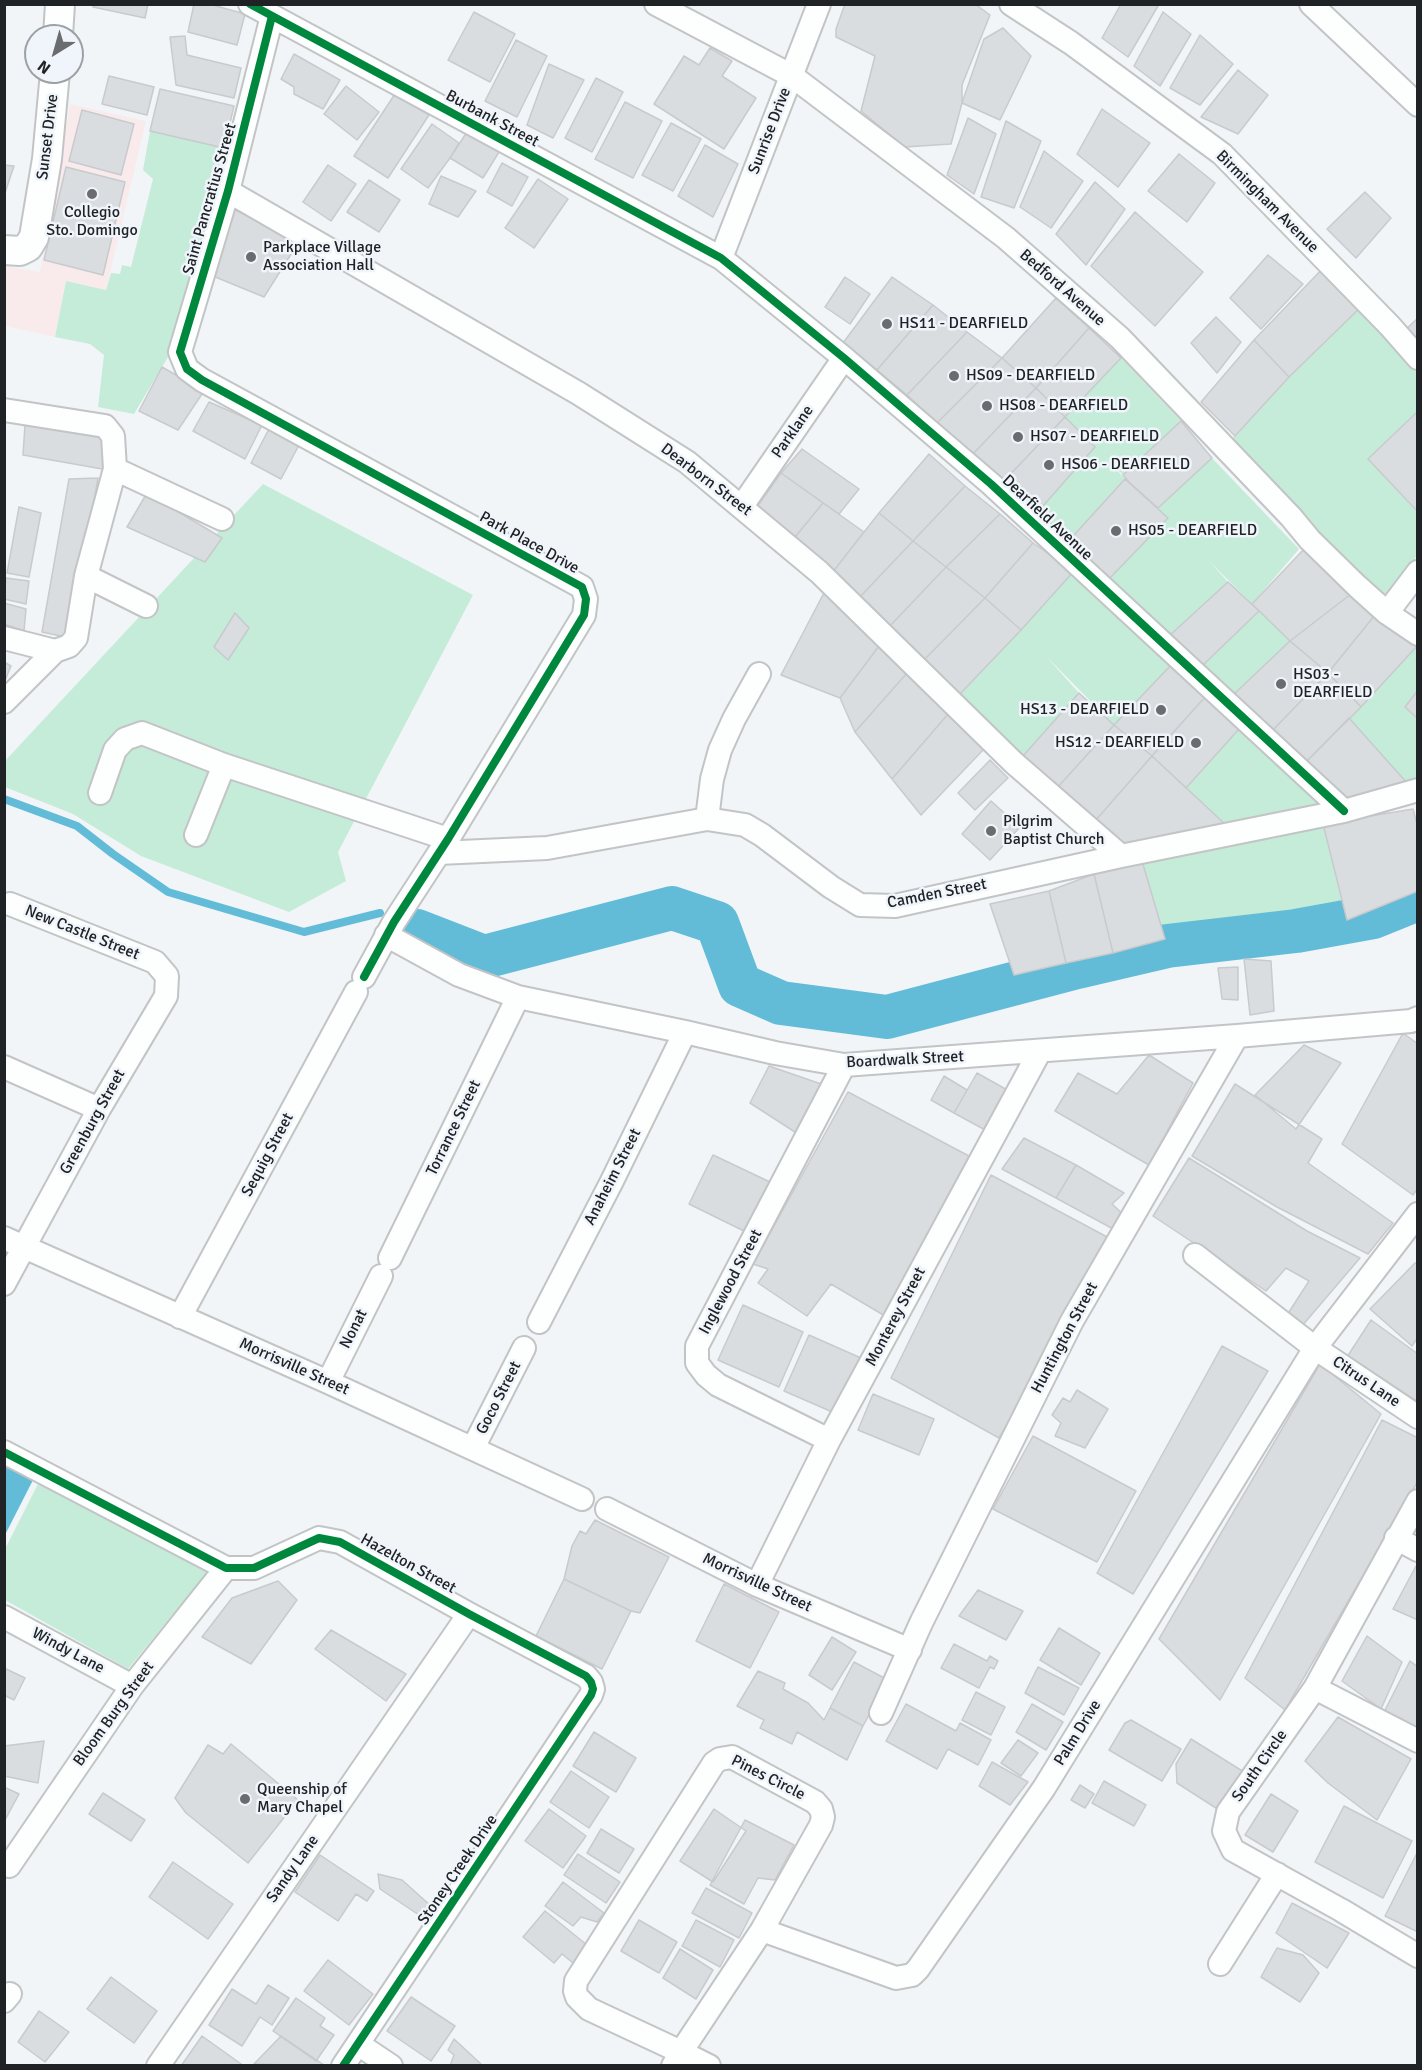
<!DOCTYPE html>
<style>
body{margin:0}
#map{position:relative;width:1422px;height:2070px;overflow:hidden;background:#f2f5f8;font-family:Signika,sans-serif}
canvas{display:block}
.frame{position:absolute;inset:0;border:6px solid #202325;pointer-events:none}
.north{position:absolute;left:24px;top:24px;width:60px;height:60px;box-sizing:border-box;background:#eff5fb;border:2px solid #9ca1a5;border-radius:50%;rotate:217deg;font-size:16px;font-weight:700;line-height:24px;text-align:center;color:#202325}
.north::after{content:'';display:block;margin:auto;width:21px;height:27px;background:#6a6c6f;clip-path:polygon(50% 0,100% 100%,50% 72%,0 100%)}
</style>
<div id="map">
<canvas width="1422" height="2070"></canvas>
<div class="frame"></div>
<div class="north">N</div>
</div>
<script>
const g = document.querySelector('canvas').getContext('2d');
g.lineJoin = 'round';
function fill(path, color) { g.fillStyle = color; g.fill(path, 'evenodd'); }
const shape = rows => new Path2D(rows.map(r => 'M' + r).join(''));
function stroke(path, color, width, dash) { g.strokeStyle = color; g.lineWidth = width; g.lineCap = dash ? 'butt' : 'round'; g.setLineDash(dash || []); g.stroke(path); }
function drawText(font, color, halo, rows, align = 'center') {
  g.font = font + ' Signika,sans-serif'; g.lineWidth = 5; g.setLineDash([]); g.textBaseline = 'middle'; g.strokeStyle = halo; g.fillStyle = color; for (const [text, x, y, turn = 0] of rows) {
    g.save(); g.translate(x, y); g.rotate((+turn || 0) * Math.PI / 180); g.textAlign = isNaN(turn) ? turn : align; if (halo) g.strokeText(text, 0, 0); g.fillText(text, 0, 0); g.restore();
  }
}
fill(shape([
 [70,104,146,121,106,290,66,281,55,337,5,326,5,266,40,272]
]), '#f9ebec');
fill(shape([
 [150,131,224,148,168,357,134,414,98,407,104,355,90,344,55,337,66,281,106,290,111,273,120,274,122,265,131,267,153,179,143,170],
 [1366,302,1417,359,1417,411,1368,459,1417,512,1417,555,1387,602,1224,447,1289,377],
 [1121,358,1181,421,1123,475,1103,455,1125,479,1065,545,1035,515,1095,447,1065,417],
 [1212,458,1299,549,1252,604,1209,561,1228,582,1168,637,1106,582,1167,518,1158,508],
 [263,484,473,595,338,852,346,881,289,912,141,856,73,814,5,787,4,762],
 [1074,571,1174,662,1114,725,1045,655,1079,693,1023,756,959,695],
 [1259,611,1290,641,1233,695,1201,667],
 [1417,645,1417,690,1405,707,1417,719,1417,781,1408,784,1349,718],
 [1239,729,1326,807,1226,825,1186,788],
 [1323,824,1347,920,1296,931,1208,935,1167,946,1142,861],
 [39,1482,208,1571,128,1669,5,1600,4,1551]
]), '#c4ecd8');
fill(shape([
 [5,1466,33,1480,5,1535]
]), '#62bcd8');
stroke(shape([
 [4,799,77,826,113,854,168,892,304,932,380,913]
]), '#62bcd8', 8);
stroke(shape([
 [417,931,484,957,672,908,717,923,740,985,781,1003,887,1017,1077,967,1167,946,1296,931,1373,917,1418,899]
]), '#62bcd8', 44);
const building = shape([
 [93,4,148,4,145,18,93,7,93,4],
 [194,4,209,4,245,14,237,45,188,32,194,4],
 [845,4,975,4,990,15,962,85,962,103,951,144,905,147,861,111,875,56,836,37,836,29,845,4],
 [1121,4,1156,4,1158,6,1128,57,1102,38,1121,4],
 [474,12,515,34,490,82,448,60,474,12],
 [1163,12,1191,34,1160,86,1134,66,1163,12],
 [1003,28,1031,56,1000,120,962,103,984,39,1003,28],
 [1200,35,1233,64,1200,105,1170,88,1200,35],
 [185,36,187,55,241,68,234,98,176,85,170,37,185,36],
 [516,40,547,56,517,117,485,101,516,40],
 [710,48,732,61,722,76,756,98,724,149,654,104,684,56,699,65,710,48],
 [294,54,340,80,323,109,294,94,294,87,281,79,294,54],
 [549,64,584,80,553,138,527,125,549,64],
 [1238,70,1268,95,1238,134,1201,117,1238,70],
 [109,76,154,87,147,115,102,104,109,76],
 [596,78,623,92,592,152,565,138,596,78],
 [346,86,379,112,357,140,324,114,346,86],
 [160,89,234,106,224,148,150,131,160,89],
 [395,94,429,115,388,178,354,156,395,94],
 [625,102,662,121,633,178,595,159,625,102],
 [1102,109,1150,143,1118,187,1077,154,1102,109],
 [82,110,134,124,121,175,69,161,82,110],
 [968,118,996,134,974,194,947,175,968,118],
 [1006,121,1041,141,1014,208,981,197,1006,121],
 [671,123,701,139,673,191,642,175,671,123],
 [432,124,459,143,450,158,428,188,401,169,432,124],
 [467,132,499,152,483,178,450,158,467,132],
 [705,145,738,164,713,217,678,196,705,145],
 [1044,151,1083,181,1051,228,1020,207,1044,151],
 [1179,154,1215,183,1187,222,1148,191,1179,154],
 [502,163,528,177,512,206,487,192,502,163],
 [4,165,14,166,4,196,4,165],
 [328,165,356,184,331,221,303,202,328,165],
 [66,167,125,182,103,275,44,260,66,167],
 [441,176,476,191,458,217,429,204,441,176],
 [538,179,568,199,534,248,505,228,538,179],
 [369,180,400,200,379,232,347,212,369,180],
 [1095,182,1125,209,1086,265,1056,234,1095,182],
 [1365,192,1391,218,1356,258,1327,229,1365,192],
 [233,209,300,240,264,297,208,274,233,209],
 [1135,212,1203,272,1155,326,1091,266,1135,212],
 [1268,255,1303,284,1261,329,1230,298,1268,255],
 [1326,265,1364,304,1289,377,1254,340,1326,265],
 [845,277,870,294,850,324,825,307,845,277],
 [892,277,933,305,877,370,843,343,892,277],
 [1056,298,1089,328,1036,388,1002,358,1056,298],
 [933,305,967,332,907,395,877,370,933,305],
 [1216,317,1241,342,1217,373,1191,343,1216,317],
 [1418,318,1418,343,1404,331,1418,318],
 [1089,328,1121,358,1065,417,1036,388,1089,328],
 [967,332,1002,358,937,423,907,395,967,332],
 [1254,340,1289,377,1235,436,1201,402,1254,340],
 [1002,358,1036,388,971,456,937,423,1002,358],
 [162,367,204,391,178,430,139,411,162,367],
 [1036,388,1065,417,1001,484,971,456,1036,388],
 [209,402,262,425,245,459,193,431,209,402],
 [1418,411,1418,512,1368,459,1418,411],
 [1065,417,1095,447,1035,515,1001,484,1065,417],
 [1181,421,1212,458,1158,508,1129,482,1123,475,1181,421],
 [25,425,110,438,108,470,23,455,25,425],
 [269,429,299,445,281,479,251,463,269,429],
 [802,449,859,489,839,514,781,473,802,449],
 [929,454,965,486,913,541,879,513,929,454],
 [781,473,823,503,791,542,754,511,781,473],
 [98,478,70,638,42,632,69,479,98,478],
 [1125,479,1168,518,1106,582,1065,545,1125,479],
 [965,486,1000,514,946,567,913,541,965,486],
 [147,493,222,538,205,562,127,527,147,493],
 [823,503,864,532,832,573,791,542,823,503],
 [19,507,41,513,29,577,7,573,19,507],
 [879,513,913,541,858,599,832,573,879,513],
 [1000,514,1033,543,985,598,946,567,1000,514],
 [913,541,946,567,889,627,858,599,913,541],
 [1033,543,1074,571,1021,630,985,598,1033,543],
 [1305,548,1351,594,1290,641,1252,604,1305,548],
 [946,567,985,598,923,661,889,627,946,567],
 [6,578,29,581,26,604,4,599,6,578],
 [1228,582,1259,611,1201,667,1168,637,1228,582],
 [826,589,879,646,840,698,781,675,826,589],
 [1351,594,1375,615,1328,673,1290,641,1351,594],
 [985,598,1021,630,959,695,923,661,985,598],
 [4,603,26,609,24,631,4,624,4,603],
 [235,613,249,628,228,660,214,647,235,613],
 [1375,615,1418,645,1361,707,1328,673,1375,615],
 [1290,641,1328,673,1271,732,1233,695,1290,641],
 [879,646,907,673,855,732,840,698,879,646],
 [4,662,11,666,4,683,4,662],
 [1174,662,1207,695,1152,756,1114,725,1174,662],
 [907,673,949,713,892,779,855,732,907,673],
 [1328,673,1361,707,1305,763,1271,732,1328,673],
 [1418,690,1418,719,1405,707,1418,690],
 [1079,693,1114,725,1057,788,1023,756,1079,693],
 [1207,695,1239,729,1186,788,1152,756,1207,695],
 [949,713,984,749,921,815,892,779,949,713],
 [1349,718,1408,784,1347,802,1305,763,1349,718],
 [1114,725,1152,756,1095,821,1057,788,1114,725],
 [1152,756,1226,825,1122,846,1095,821,1152,756],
 [990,760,1008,778,975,810,958,793,990,760],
 [991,801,1020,827,990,860,962,834,991,801],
 [1413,809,1418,828,1418,891,1347,920,1323,824,1413,809],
 [1142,861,1165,939,1113,953,1094,874,1142,861],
 [1094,874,1113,953,1066,963,1049,891,1094,874],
 [1049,891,1066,963,1014,975,990,904,1049,891],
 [1244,959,1271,961,1274,1011,1250,1015,1244,959],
 [1238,967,1238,1000,1222,999,1218,968,1238,967],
 [1403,1033,1418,1044,1418,1188,1413,1195,1342,1144,1403,1033],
 [1304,1045,1341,1063,1296,1129,1255,1095,1304,1045],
 [1149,1055,1193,1083,1149,1165,1055,1111,1078,1073,1117,1094,1149,1055],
 [769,1066,827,1086,798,1134,750,1103,769,1066],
 [977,1073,1009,1091,987,1131,954,1113,977,1073],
 [944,1076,967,1090,954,1113,931,1100,944,1076],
 [1235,1084,1322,1139,1308,1163,1393,1223,1368,1254,1277,1207,1192,1156,1235,1084],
 [848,1092,969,1156,885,1316,831,1284,807,1316,758,1283,768,1269,753,1264,848,1092],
 [1024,1138,1076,1165,1056,1198,1002,1169,1024,1138],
 [713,1155,770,1182,746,1232,689,1204,713,1155],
 [1189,1158,1307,1231,1360,1258,1302,1326,1287,1315,1309,1281,1286,1268,1266,1291,1153,1216,1189,1158],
 [1076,1165,1124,1193,1112,1204,1125,1216,1115,1230,1056,1198,1076,1165],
 [991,1175,1111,1239,999,1438,891,1378,991,1175],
 [1415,1263,1418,1265,1418,1337,1412,1346,1370,1309,1415,1263],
 [743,1305,803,1332,779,1387,718,1360,743,1305],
 [1371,1320,1418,1354,1418,1402,1347,1357,1371,1320],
 [809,1335,861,1358,837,1414,784,1391,809,1335],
 [1222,1346,1268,1371,1133,1594,1097,1573,1222,1346],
 [1320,1364,1381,1414,1220,1700,1159,1639,1320,1364],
 [1077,1390,1108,1409,1085,1448,1055,1436,1061,1423,1052,1415,1063,1398,1070,1402,1077,1390],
 [873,1394,934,1419,919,1455,858,1430,873,1394],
 [1382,1420,1418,1438,1418,1481,1285,1710,1245,1678,1382,1420],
 [1033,1436,1136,1491,1097,1562,993,1509,1033,1436],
 [595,1520,669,1557,640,1613,631,1611,564,1579,572,1546,580,1531,586,1534,595,1520],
 [1416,1566,1418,1567,1418,1620,1393,1609,1416,1566],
 [564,1579,631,1611,602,1669,536,1636,564,1579],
 [278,1581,297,1600,251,1664,202,1637,232,1598,278,1581],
 [724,1584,779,1612,750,1668,696,1641,724,1584],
 [978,1590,1023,1611,1006,1640,959,1616,978,1590],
 [1059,1628,1100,1653,1081,1685,1040,1660,1059,1628],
 [331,1630,406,1674,386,1701,315,1649,331,1630],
 [1367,1636,1402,1662,1381,1709,1342,1681,1367,1636],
 [832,1637,856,1652,832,1690,809,1675,832,1637],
 [954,1644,987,1661,990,1656,998,1661,994,1669,990,1667,979,1688,941,1668,954,1644],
 [1410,1661,1418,1667,1418,1728,1384,1712,1410,1661],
 [854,1662,888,1680,863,1726,830,1708,854,1662],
 [1038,1667,1079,1688,1064,1715,1025,1693,1038,1667],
 [4,1668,25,1678,14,1700,4,1695,4,1668],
 [758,1671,785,1683,783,1689,808,1703,824,1720,830,1708,863,1726,847,1760,797,1732,792,1744,760,1728,764,1720,737,1706,758,1671],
 [976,1692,1005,1707,991,1735,962,1720,976,1692],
 [906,1704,956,1731,960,1723,991,1740,978,1765,948,1749,937,1769,886,1741,906,1704],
 [1032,1704,1063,1722,1046,1750,1016,1732,1032,1704],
 [1338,1717,1411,1759,1377,1820,1328,1783,1305,1761,1338,1717],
 [1131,1720,1181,1749,1162,1781,1109,1750,1125,1723,1131,1720],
 [594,1732,636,1758,616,1792,573,1766,594,1732],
 [1191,1739,1244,1772,1219,1810,1177,1783,1176,1764,1191,1739],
 [1018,1740,1038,1753,1021,1776,1001,1763,1018,1740],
 [44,1741,38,1783,4,1776,4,1746,44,1741],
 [231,1744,298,1800,248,1863,186,1813,175,1798,208,1745,223,1754,231,1744],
 [992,1762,1028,1782,1010,1805,979,1786,992,1762],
 [571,1771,609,1797,589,1828,550,1802,571,1771],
 [1104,1781,1146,1805,1134,1826,1092,1803,1104,1781],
 [1080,1785,1094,1794,1085,1808,1071,1800,1080,1785],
 [4,1787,19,1794,4,1822,4,1787],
 [103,1793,145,1820,131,1841,89,1814,103,1793],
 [1271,1794,1298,1811,1273,1852,1245,1835,1271,1794],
 [1344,1806,1412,1841,1383,1898,1315,1862,1344,1806],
 [549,1809,586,1836,563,1868,525,1841,549,1809],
 [714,1809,746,1831,713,1882,680,1861,714,1809],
 [745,1820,794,1845,775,1880,758,1878,744,1904,710,1885,745,1820],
 [601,1829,634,1849,619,1873,587,1853,601,1829],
 [1418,1851,1418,1932,1385,1916,1418,1851],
 [578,1854,620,1882,606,1903,564,1875,578,1854],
 [320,1855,374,1891,367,1901,356,1894,338,1921,295,1892,320,1855],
 [173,1862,233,1904,208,1939,149,1897,173,1862],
 [378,1874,402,1880,431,1906,422,1917,380,1889,378,1874],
 [563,1882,604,1913,597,1922,581,1917,573,1926,545,1906,563,1882],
 [706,1888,752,1913,739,1938,692,1913,706,1888],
 [1292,1903,1349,1933,1327,1968,1276,1933,1292,1903],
 [545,1911,587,1945,573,1963,562,1954,554,1963,523,1937,545,1911],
 [639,1920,677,1942,659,1973,621,1951,639,1920],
 [696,1920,734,1940,720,1967,682,1946,696,1920],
 [1277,1948,1303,1955,1319,1973,1300,2002,1261,1977,1277,1948],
 [680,1949,713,1970,696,1999,663,1978,680,1949],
 [328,1960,373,1994,349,2025,304,1991,328,1960],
 [111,1977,157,2011,134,2043,87,2009,111,1977],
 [268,1985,289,1998,272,2025,260,2017,242,2046,209,2025,232,1989,256,2004,268,1985],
 [411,1997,455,2026,431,2061,387,2031,411,1997],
 [296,1998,325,2018,320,2026,334,2035,316,2061,273,2031,296,1998],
 [39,2011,69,2032,45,2062,18,2042,39,2011],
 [202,2036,244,2066,181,2066,202,2036],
 [281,2036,324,2065,324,2066,254,2064,281,2036],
 [454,2039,481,2064,480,2066,450,2066,454,2055,448,2050,454,2039]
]);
fill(building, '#dadddf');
stroke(building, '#c8cacd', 1.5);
const minor = shape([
 [250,4,721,258,844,358,991,484,1344,811],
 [656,4,792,76,1006,238,1120,338,1291,517,1310,540,1357,586,1387,613,1418,634],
 [1011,4,1071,43,1222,154,1390,326,1418,358],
 [1311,4,1418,105],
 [272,16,228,191,180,352,187,369,202,380,582,587,586,599,584,615,448,839,394,922,364,977],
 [228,191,578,393,687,462,819,572,1014,763,1121,856],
 [721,258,819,4],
 [4,410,105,426,113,436,115,469,86,576,76,638,69,646,55,651,4,638],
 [115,469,222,519],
 [742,506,844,358],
 [86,576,146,606],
 [1387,613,1418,572],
 [4,702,55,651],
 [100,793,115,750,125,739,142,733,224,765,448,839],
 [707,819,712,779,720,750,734,719,759,674],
 [196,835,224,765],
 [439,853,547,848,707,819,745,825,762,835,831,887,860,905,895,906,1121,856,1344,811,1418,790],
 [386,935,459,975,518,997,685,1032,775,1053,844,1065,1237,1036,1411,1021,1418,1018],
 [4,1067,99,1109],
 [4,1238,328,1382,582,1499],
 [1195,1255,1315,1348,1418,1417],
 [390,1258,518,997],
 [4,1284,99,1109,166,996,167,976,155,962,10,904],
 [180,1317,356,992],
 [539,1322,611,1183,685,1032],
 [328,1382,381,1276],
 [829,1440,718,1385,706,1375,697,1363,697,1346,844,1065],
 [473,1448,524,1348],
 [4,1452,226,1568,254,1568,319,1538,340,1542,469,1614,586,1676,591,1682,593,1689,591,1695,343,2066],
 [1418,1501,1315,1688,1228,1812,1224,1831,1233,1850,1341,1910,1418,1956],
 [607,1509,757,1585,910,1650],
 [1396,1538,1418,1550],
 [757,1585,829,1440,1040,1051],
 [4,1617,132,1686],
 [1315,1688,1418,1741],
 [881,1713,921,1623,1072,1321,1237,1036],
 [9,1866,132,1686,226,1568],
 [762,1930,896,1978,912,1975,918,1969,1044,1788,1315,1348,1418,1214],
 [1220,1964,1277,1874],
 [4,2001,10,1994],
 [358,2044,391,2066],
 [158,2066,469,1614],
 [673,2066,681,2052,762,1930,821,1825,823,1817,821,1809,815,1802,732,1757,720,1759,714,1763,576,1981,575,1991,577,1997,589,2009,681,2052,709,2066]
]);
const tertiary = shape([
 [58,36,60,4],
 [4,250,20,251,28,247,34,237,47,159,55,72]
]);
stroke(minor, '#c2c4c6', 26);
stroke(tertiary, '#c2c4c6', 32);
stroke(minor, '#fdfefe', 22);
stroke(tertiary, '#fdfefe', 28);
stroke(shape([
 [250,4,721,258,844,358,991,484,1344,811],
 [272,16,228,191,180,352,187,369,202,380,582,587,586,599,584,615,448,839,394,922,364,977],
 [4,1452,226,1568,254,1568,319,1538,340,1542,469,1614,586,1676,591,1682,593,1689,591,1695,343,2066]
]), '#00873e', 8);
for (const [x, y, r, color] of [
 [92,194,6,"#6a6c6f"],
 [251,257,6,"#6a6c6f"],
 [887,324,6,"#6a6c6f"],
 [954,376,6,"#6a6c6f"],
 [987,406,6,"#6a6c6f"],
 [1018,437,6,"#6a6c6f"],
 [1049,465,6,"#6a6c6f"],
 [1116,531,6,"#6a6c6f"],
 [1281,684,6,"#6a6c6f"],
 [1161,710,6,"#6a6c6f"],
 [1196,743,6,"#6a6c6f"],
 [991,831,6,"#6a6c6f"],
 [245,1799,6,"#6a6c6f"]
]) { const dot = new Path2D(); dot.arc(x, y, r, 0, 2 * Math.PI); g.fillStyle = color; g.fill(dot); stroke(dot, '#eff5fb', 2); }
drawText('16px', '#202325', '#eff5fb', [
 ["Burbank Street",492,119,28],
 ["Sunrise Drive",770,131,-69],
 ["Sunset Drive",48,137,-83],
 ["Saint Pancratius Street",210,199,-74],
 ["Birmingham Avenue",1267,202,45],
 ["Bedford Avenue",1062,288,41],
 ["Parklane",793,432,-55],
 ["Dearborn Street",706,480,37],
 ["Dearfield Avenue",1047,518,43],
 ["Park Place Drive",529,543,29],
 ["Camden Street",937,894,-11],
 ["New Castle Street",82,933,22],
 ["Boardwalk Street",905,1060,-3],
 ["Greenburg Street",93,1122,-61],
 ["Torrance Street",454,1128,-64],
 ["Sequig Street",268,1155,-62],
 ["Anaheim Street",613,1177,-63],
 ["Inglewood Street",731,1282,-62],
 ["Monterey Street",896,1317,-62],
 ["Nonat",354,1329,-63],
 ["Huntington Street",1065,1338,-62],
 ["Morrisville Street",294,1367,24],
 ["Citrus Lane",1366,1382,34],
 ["Goco Street",499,1398,-63],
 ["Hazelton Street",408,1564,29],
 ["Morrisville Street",757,1583,25],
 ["Windy Lane",68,1651,28],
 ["Bloom Burg Street",114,1714,-54],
 ["Palm Drive",1078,1733,-58],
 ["South Circle",1260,1766,-55],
 ["Pines Circle",768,1778,27],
 ["Sandy Lane",293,1869,-55],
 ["Stoney Creek Drive",458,1870,-56]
]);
drawText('16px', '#202325', '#eff5fb', [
 ["Collegio",92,213,"center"],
 ["Sto. Domingo",92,231,"center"],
 ["Parkplace Village",263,248],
 ["Association Hall",263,266],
 ["HS11 - DEARFIELD",899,324],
 ["HS09 - DEARFIELD",966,376],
 ["HS08 - DEARFIELD",999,406],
 ["HS07 - DEARFIELD",1030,437],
 ["HS06 - DEARFIELD",1061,465],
 ["HS05 - DEARFIELD",1128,531],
 ["HS03 -",1293,675],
 ["DEARFIELD",1293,693],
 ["HS13 - DEARFIELD",1149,710,"right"],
 ["HS12 - DEARFIELD",1184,743,"right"],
 ["Pilgrim",1003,822],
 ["Baptist Church",1003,840],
 ["Queenship of",257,1790],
 ["Mary Chapel",257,1808]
], 'left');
</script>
